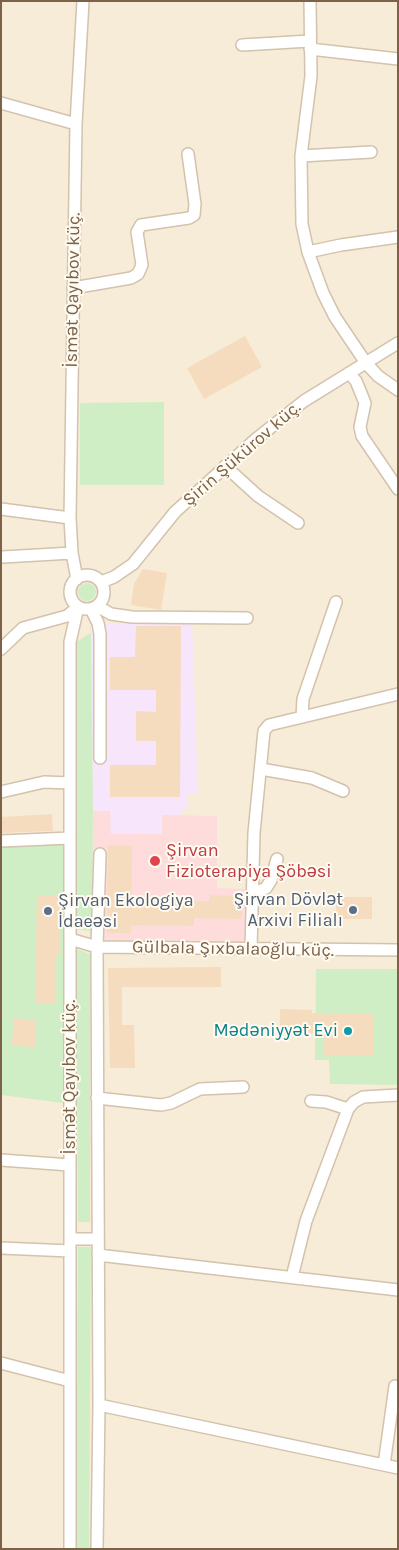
<!DOCTYPE html>
<meta charset="utf-8">
<style>
body{margin:0}
#map{position:relative;width:399px;height:1550px;overflow:hidden;background:#fef9e9;font-family:Karla,sans-serif}
canvas{display:block}
.frame{position:absolute;inset:0;border:2px solid #7c6249;pointer-events:none}
</style>
<div id="map">
<canvas width="399" height="1550"></canvas>
<div class="frame"></div>
</div>
<script>
const g = document.querySelector('canvas').getContext('2d');
g.lineJoin = 'round';
function fill(path, color) { g.fillStyle = color; g.fill(path, 'evenodd'); }
const shape = rows => new Path2D(rows.map(r => 'M' + r).join(''));
function stroke(path, color, width, dash) { g.strokeStyle = color; g.lineWidth = width; g.lineCap = dash ? 'butt' : 'round'; g.setLineDash(dash || []); g.stroke(path); }
function drawText(font, color, halo, rows, align = 'center') {
  g.font = font + ' Karla,sans-serif'; g.lineWidth = 4; g.setLineDash([]); g.textBaseline = 'middle'; g.strokeStyle = halo; g.fillStyle = color; for (const [text, x, y, turn = 0] of rows) {
    g.save(); g.translate(x, y); g.rotate((+turn || 0) * Math.PI / 180); g.textAlign = isNaN(turn) ? turn : align; if (halo) g.strokeText(text, 0, 0); g.fillText(text, 0, 0); g.restore();
  }
}
fill(shape([
 [1,1,398,1,398,1549,1,1549]
]), '#f7ecd7');
fill(shape([
 [192,623,198,793,188,794,188,806,179,815,162,815,162,834,110,834,110,811,93,811,91,633,106,624]
]), '#f6e5fb');
fill(shape([
 [93,811,110,811,111,834,162,834,162,815,217,816,217,888,246,889,245,941,105,940,104,931,92,931]
]), '#fddcdb');
fill(shape([
 [164,402,164,485,80,485,80,403],
 '78 592a9 9 0 1 1 18 0a9 9 0 1 1-18 0Z',
 [91,633,93,811,92,931,76,929,76,642],
 [65,844,63,1103,1,1095,1,845],
 [76,949,90,954,90,1222,78,1222],
 [316,969,398,969,398,1085,330,1084,329,1060,315,1060],
 [78,1247,91,1247,89,1549,76,1549]
]), '#d0eec5');
fill(shape([
 [245,336,262,367,204,399,187,368],
 [143,569,167,573,161,610,131,605,134,584],
 [136,626,181,626,180,797,110,797,110,765,156,765,156,741,136,741,136,711,156,712,156,690,110,690,110,657,135,657],
 [52,814,53,831,1,833,1,817],
 [108,845,132,846,131,900,209,901,210,895,242,896,242,919,194,918,194,926,131,925,131,933,107,933],
 [37,895,60,896,59,955,56,955,55,1004,35,1003],
 [336,897,372,897,372,919,336,919],
 [221,967,221,987,122,987,122,1025,134,1025,135,1068,110,1068,108,968],
 [280,1009,312,1010,312,1013,374,1014,374,1055,323,1055,323,1034,280,1032],
 [14,1018,36,1020,35,1047,12,1045]
]), '#f6dcbe');
const minor = shape([
 [310,1,311,76,301,156,302,224,308,252,323,293,335,317,366,363,378,376,398,390],
 [242,45,310,41],
 [310,49,398,59],
 [1,103,76,124],
 [301,156,371,152],
 [308,252,341,245,398,237],
 [73,288,131,278,138,274,142,265,137,232,141,225,189,218,194,215,195,204,188,154],
 [349,373,356,381,365,403,360,427,362,436,398,489],
 [225,466,258,496,298,523],
 [1,509,70,518],
 [3,557,72,553],
 '70 592a17 17 0 1 1 34 0a17 17 0 1 1-34 0Z',
 [77,579,72,553,70,518,76,124,83,1],
 [101,582,114,577,133,564,175,512,256,439,304,401,398,343],
 [97,606,111,614,132,617,247,618],
 [91,609,98,623,100,634,100,758],
 [1,649,23,628,67,616,78,607],
 [302,717,303,699,336,602],
 [261,769,312,778,343,791],
 [1,792,44,782,70,783],
 [1,841,70,838],
 [252,894,266,888,271,880,277,859],
 [70,939,97,947,398,950],
 [251,949,254,833,264,731,269,725,398,694],
 [97,1098,161,1105,171,1103,200,1089,243,1087],
 [311,1101,326,1102,348,1109],
 [1,1160,70,1165],
 [70,1239,98,1239],
 [1,1248,70,1251],
 [98,1255,398,1290],
 [292,1277,306,1221,348,1109,354,1102,363,1097,398,1095],
 [1,1363,70,1381],
 [99,1405,398,1468],
 [384,1465,395,1386],
 [70,1549,70,642,78,607],
 [97,1549,99,1405,97,947,100,854]
]);
stroke(minor, '#d3c2ad', 14);
stroke(minor, '#fff', 11);
for (const [x, y, r, color] of [
 [155,861,6,"#e0444e"],
 [353,910,5,"#5c6f8a"],
 [48,911,5,"#5c6f8a"],
 [348,1031,5,"#0f9aa8"]
]) { const dot = new Path2D(); dot.arc(x, y, r, 0, 2 * Math.PI); g.fillStyle = color; g.fill(dot); stroke(dot, '#fffbf1', 2); }
drawText('18px', '#7c6249', '#fffbf1', [
 ["İsmət Qayıbov küç.",73,290,-89],
 ["Şirin Şükürov küç.",242,454,-41],
 ["Gülbala Şıxbalaoğlu küç.",233,949,1],
 ["İsmət Qayıbov küç.",70,1077,-90]
]);
drawText('18px', '#be3a42', '#fffbf1', [
 ["Şirvan",166,851],
 ["Fizioterapiya Şöbəsi",166,872]
], 'left');
drawText('18px', '#4e5e75', '#fffbf1', [
 ["Şirvan Dövlət",343,900],
 ["Arxivi Filialı",343,921],
 ["Şirvan Ekologiya",58,901,"left"],
 ["İdaeəsi",58,922,"left"]
], 'right');
drawText('18px', '#0d838f', '#fffbf1', [
 ["Mədəniyyət Evi",338,1031]
], 'right');
</script>
